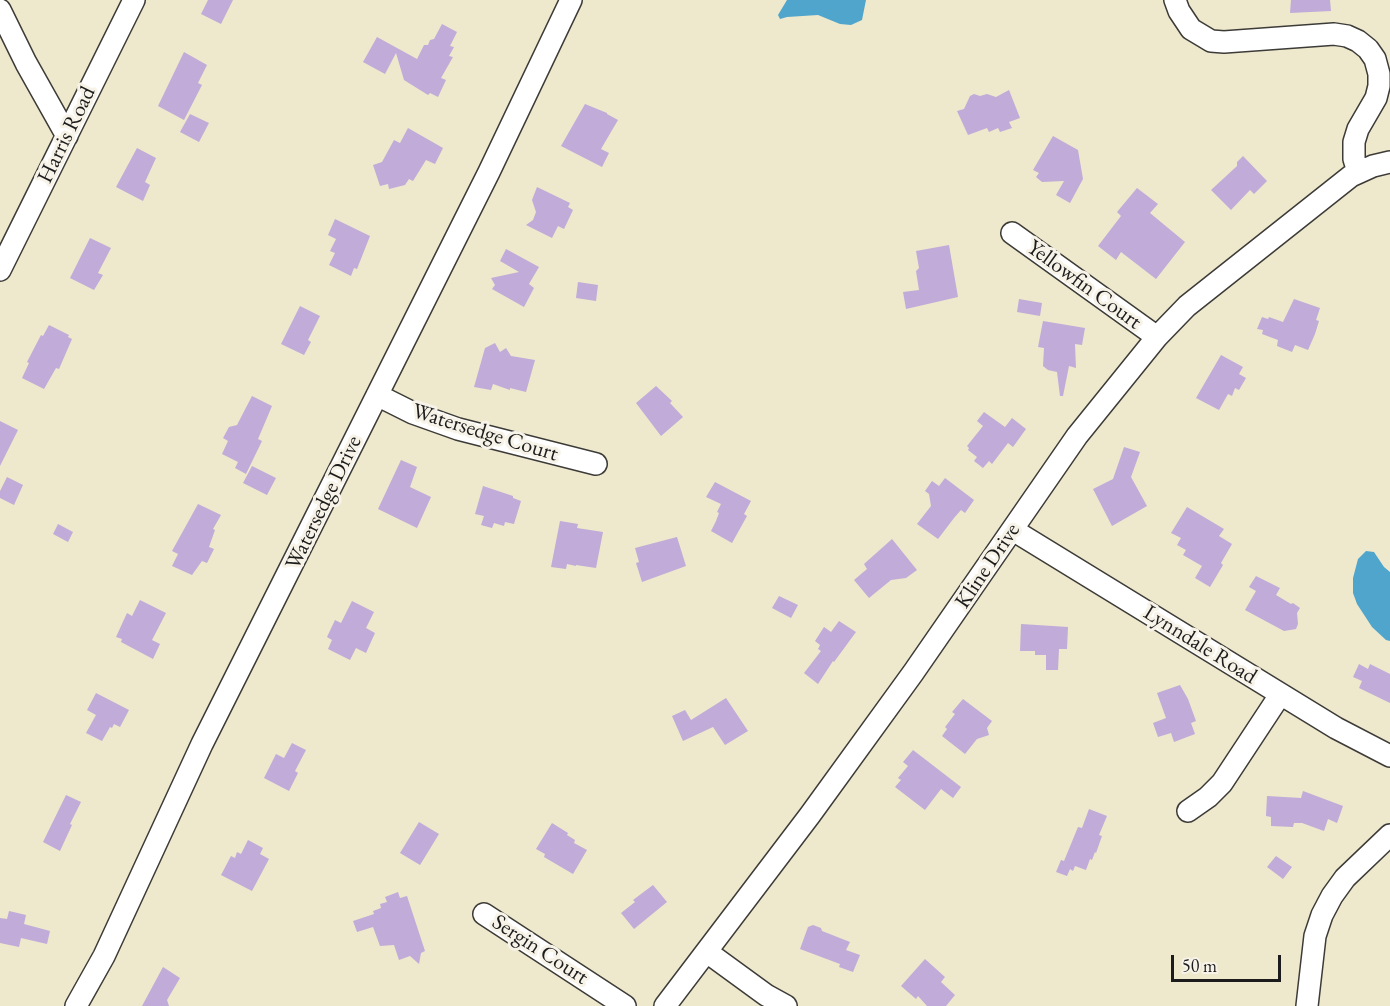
<!DOCTYPE html>
<style>
body{margin:0}
#map{position:relative;width:1390px;height:1006px;overflow:hidden;background:#eee8cd;font-family:"EB Garamond",serif}
canvas{display:block}
.scale{position:absolute;left:1171px;top:955px;width:110px;height:27px;box-sizing:border-box;border:3px solid #1c1c1c;border-top:0;padding-left:8px;font-size:18px;line-height:21px;white-space:nowrap;color:#1c1c1c;-webkit-text-stroke:4px #f7f3e8;paint-order:stroke}
</style>
<div id="map">
<canvas width="1390" height="1006"></canvas>
<div class="scale">50 m</div>
</div>
<script>
const g = document.querySelector('canvas').getContext('2d');
g.lineJoin = 'round';
function fill(path, color) { g.fillStyle = color; g.fill(path, 'evenodd'); }
const shape = rows => new Path2D(rows.map(r => 'M' + r).join(''));
function stroke(path, color, width, dash) { g.strokeStyle = color; g.lineWidth = width; g.lineCap = dash ? 'butt' : 'round'; g.setLineDash(dash || []); g.stroke(path); }
function drawText(font, color, halo, rows, align = 'center') {
  g.font = font + ' "EB Garamond",serif'; g.lineWidth = 6; g.setLineDash([]); g.textBaseline = 'middle'; g.strokeStyle = halo; g.fillStyle = color; for (const [text, x, y, turn = 0] of rows) {
    g.save(); g.translate(x, y); g.rotate((+turn || 0) * Math.PI / 180); g.textAlign = isNaN(turn) ? turn : align; if (halo) g.strokeText(text, 0, 0); g.fillText(text, 0, 0); g.restore();
  }
}
fill(shape([
 [787,0,866,0,862,20,851,25,840,24,818,15,787,17,780,19,778,15],
 [1366,551,1374,552,1384,567,1390,572,1390,641,1386,640,1372,627,1357,604,1353,593,1353,578,1358,559]
]), '#50a5cc');
fill(shape([
 [208,0,233,0,221,24,201,14],
 [1291,0,1330,0,1331,11,1290,13],
 [442,24,457,32,450,46,454,47,449,56,453,57,441,78,446,80,438,97,430,93,428,95,404,80,396,53,385,74,363,62,377,37,417,59,424,45,428,45,430,40,434,39],
 [184,52,207,65,198,83,202,85,184,120,158,106],
 [1009,90,1020,118,1009,122,1012,128,1000,132,998,128,989,132,987,128,968,135,957,111,964,109,970,96,974,94,980,96,987,94,996,97],
 [585,104,607,113,607,114,618,120,601,149,609,153,602,167,561,146],
 [190,114,209,123,199,142,180,132],
 [408,128,443,148,435,164,426,160,413,181,409,179,405,185,389,189,388,184,380,186,373,165,382,162,394,140,400,143],
 [1053,136,1078,150,1083,179,1070,203,1056,195,1064,181,1042,182,1036,177,1039,173,1033,170],
 [137,148,156,158,145,182,150,185,143,201,116,187],
 [1243,156,1267,181,1254,194,1250,190,1231,210,1211,190,1237,166,1237,162],
 [537,187,570,203,568,207,573,210,564,229,558,226,552,238,526,225,533,220,536,212,532,200],
 [1137,188,1158,204,1150,213,1185,242,1156,279,1121,252,1116,260,1098,246,1121,216,1117,212],
 [335,219,370,236,357,269,354,268,351,276,329,265,335,253,330,251,336,239,328,235],
 [90,238,111,248,98,273,103,275,94,290,70,278],
 [949,245,958,297,906,309,903,292,919,290,916,271,919,268,916,251],
 [506,249,539,267,529,284,534,288,524,307,492,289,495,285,491,278,519,272,500,261],
 [578,282,598,285,596,301,576,298],
 [1019,299,1042,303,1040,316,1017,312],
 [1294,299,1320,308,1316,320,1319,321,1315,334,1308,350,1295,345,1292,352,1277,346,1278,340,1262,334,1263,330,1257,329,1262,317,1268,319,1269,317,1283,322],
 [300,306,320,316,308,340,311,342,304,355,281,344],
 [1043,321,1085,328,1082,345,1075,344,1076,368,1069,366,1063,396,1060,396,1057,372,1048,370,1043,366,1044,348,1038,347],
 [49,325,69,335,68,337,72,339,59,369,56,368,44,389,22,378,29,363,27,362,41,335,43,336],
 [495,343,500,352,506,348,511,356,535,360,526,392,510,388,510,390,493,384,491,390,474,387,485,348],
 [1221,355,1243,367,1239,374,1246,378,1239,390,1235,388,1232,396,1228,394,1219,410,1196,398],
 [656,386,672,401,670,403,683,417,661,436,636,403],
 [252,396,272,406,258,439,262,441,246,474,235,468,238,462,222,454,228,441,223,438,229,427,237,425],
 [984,412,1005,427,1012,418,1026,429,1013,447,1008,443,992,464,989,461,983,468,974,461,977,457,968,450,969,448,967,446,983,426,977,421],
 [0,421,18,430,0,466],
 [1124,447,1140,452,1131,477,1147,506,1112,526,1093,489,1113,479],
 [401,460,417,467,410,487,431,497,417,528,378,509],
 [252,466,276,478,267,495,243,483],
 [7,477,23,485,14,505,0,498,0,491],
 [945,478,974,500,965,513,961,510,954,518,938,539,917,524,931,506,929,494,925,491,932,481,939,486],
 [715,482,751,501,744,514,747,516,732,543,711,531,716,521,719,513,717,512,721,504,706,497],
 [483,486,513,496,513,498,521,501,514,524,505,522,504,526,494,523,492,528,481,525,484,516,475,514],
 [198,504,221,515,213,529,215,530,209,547,214,549,207,563,202,561,192,575,172,566,178,554,172,551],
 [1187,507,1224,529,1219,536,1232,544,1221,563,1223,565,1210,587,1195,578,1202,566,1183,555,1186,550,1177,545,1181,538,1171,533],
 [560,521,578,524,577,528,603,532,596,568,576,565,576,566,567,564,566,569,551,567],
 [58,524,73,532,68,542,53,534],
 [677,537,686,566,642,582,636,563,639,562,635,548],
 [892,539,917,570,906,578,891,580,869,598,854,580,867,569,864,564],
 [1256,576,1280,588,1276,595,1291,604,1293,603,1300,608,1297,613,1298,624,1296,629,1284,631,1245,610,1256,591,1249,587],
 [779,596,798,605,791,618,772,608],
 [140,600,166,613,152,640,160,644,153,659,121,642,122,639,116,637,127,613,132,616],
 [352,601,374,612,366,628,375,633,366,653,356,648,350,660,328,649,332,640,327,637,335,620,341,623],
 [839,621,856,632,834,662,833,661,818,684,804,673,821,651,818,649,820,645,815,641,824,627,831,632],
 [1021,624,1068,627,1067,649,1059,649,1058,670,1046,670,1046,655,1035,655,1035,651,1020,651],
 [1359,664,1368,669,1370,664,1390,674,1390,703,1359,688,1362,681,1353,677],
 [1180,685,1188,699,1196,721,1191,723,1195,734,1174,742,1171,733,1158,737,1153,723,1166,718,1157,693],
 [96,693,129,710,120,727,114,724,112,728,110,727,102,741,86,733,96,715,87,710],
 [726,698,748,731,725,745,713,727,683,741,672,716,685,710,691,720],
 [963,699,992,721,987,728,989,735,977,739,965,754,942,736,947,729,945,727,955,714,952,712],
 [292,743,306,750,295,771,298,773,289,791,264,778,276,754,284,758],
 [913,750,961,787,953,798,941,789,925,810,895,787,901,780,898,778,908,766,903,762],
 [1303,791,1343,806,1337,823,1328,819,1324,831,1302,823,1294,823,1293,827,1271,826,1271,817,1266,816,1267,796,1301,798],
 [66,795,81,802,70,824,72,825,60,851,43,842],
 [1089,809,1107,816,1099,835,1102,836,1096,853,1095,852,1092,860,1090,859,1086,870,1075,866,1073,871,1070,869,1067,876,1056,872,1061,860,1064,861,1078,827,1082,828],
 [419,822,439,834,420,865,400,853],
 [552,823,568,833,567,835,575,840,574,843,587,850,573,874,544,857,545,854,536,849],
 [248,840,263,848,260,854,269,859,252,891,221,875,231,856,235,858,237,852,241,854],
 [1276,856,1292,867,1283,879,1267,867],
 [653,885,667,902,634,929,621,913,635,902,633,900],
 [398,892,400,898,407,896,425,951,421,953,419,964,410,956,399,960,394,945,380,946,373,927,357,932,353,921,374,914,373,911,381,908,380,904,387,902,385,897],
 [9,911,26,915,24,924,50,931,47,944,21,938,19,947,0,943,0,918,7,919],
 [813,925,821,928,822,931,850,942,846,950,860,955,853,972,839,967,840,964,800,949,808,927],
 [925,959,945,977,941,982,955,995,946,1006,927,1006,918,996,916,999,901,986],
 [163,967,180,978,167,1000,169,1006,142,1006]
]), '#c1abd8');
const minor = shape([
 [1175,0,1179,11,1191,29,1211,41,1224,42,1334,34,1347,36,1358,41,1368,49,1375,59,1379,74,1379,86,1376,98,1358,129,1354,142,1354,159,1358,172],
 [0,10,26,63,67,136],
 [1012,233,1157,337],
 [0,270,134,0],
 [377,395,413,413,458,429,596,464],
 [1013,530,1336,728,1390,756],
 [1188,811,1208,797,1222,783,1280,695],
 [484,914,625,1006],
 [707,952,766,995,786,1006],
 [76,1006,104,956,202,744,489,172,571,0],
 [665,1006,810,815,913,673,1077,436,1157,337,1187,306,1351,176,1373,166,1390,162],
 [1307,1006,1315,936,1322,915,1332,896,1345,878,1390,835]
]);
stroke(minor, '#3c3b37', 24);
stroke(minor, '#fff', 21);
drawText('22px', '#1c1c1c', '#f7f3e8', [
 ["Harris Road",67,135,-64],
 ["Yellowfin Court",1084,285,36],
 ["Watersedge Court",485,433,17],
 ["Watersedge Drive",324,503,-64],
 ["Kline Drive",988,566,-56],
 ["Lynndale Road",1200,645,32],
 ["Sergin Court",540,950,33]
]);
</script>
